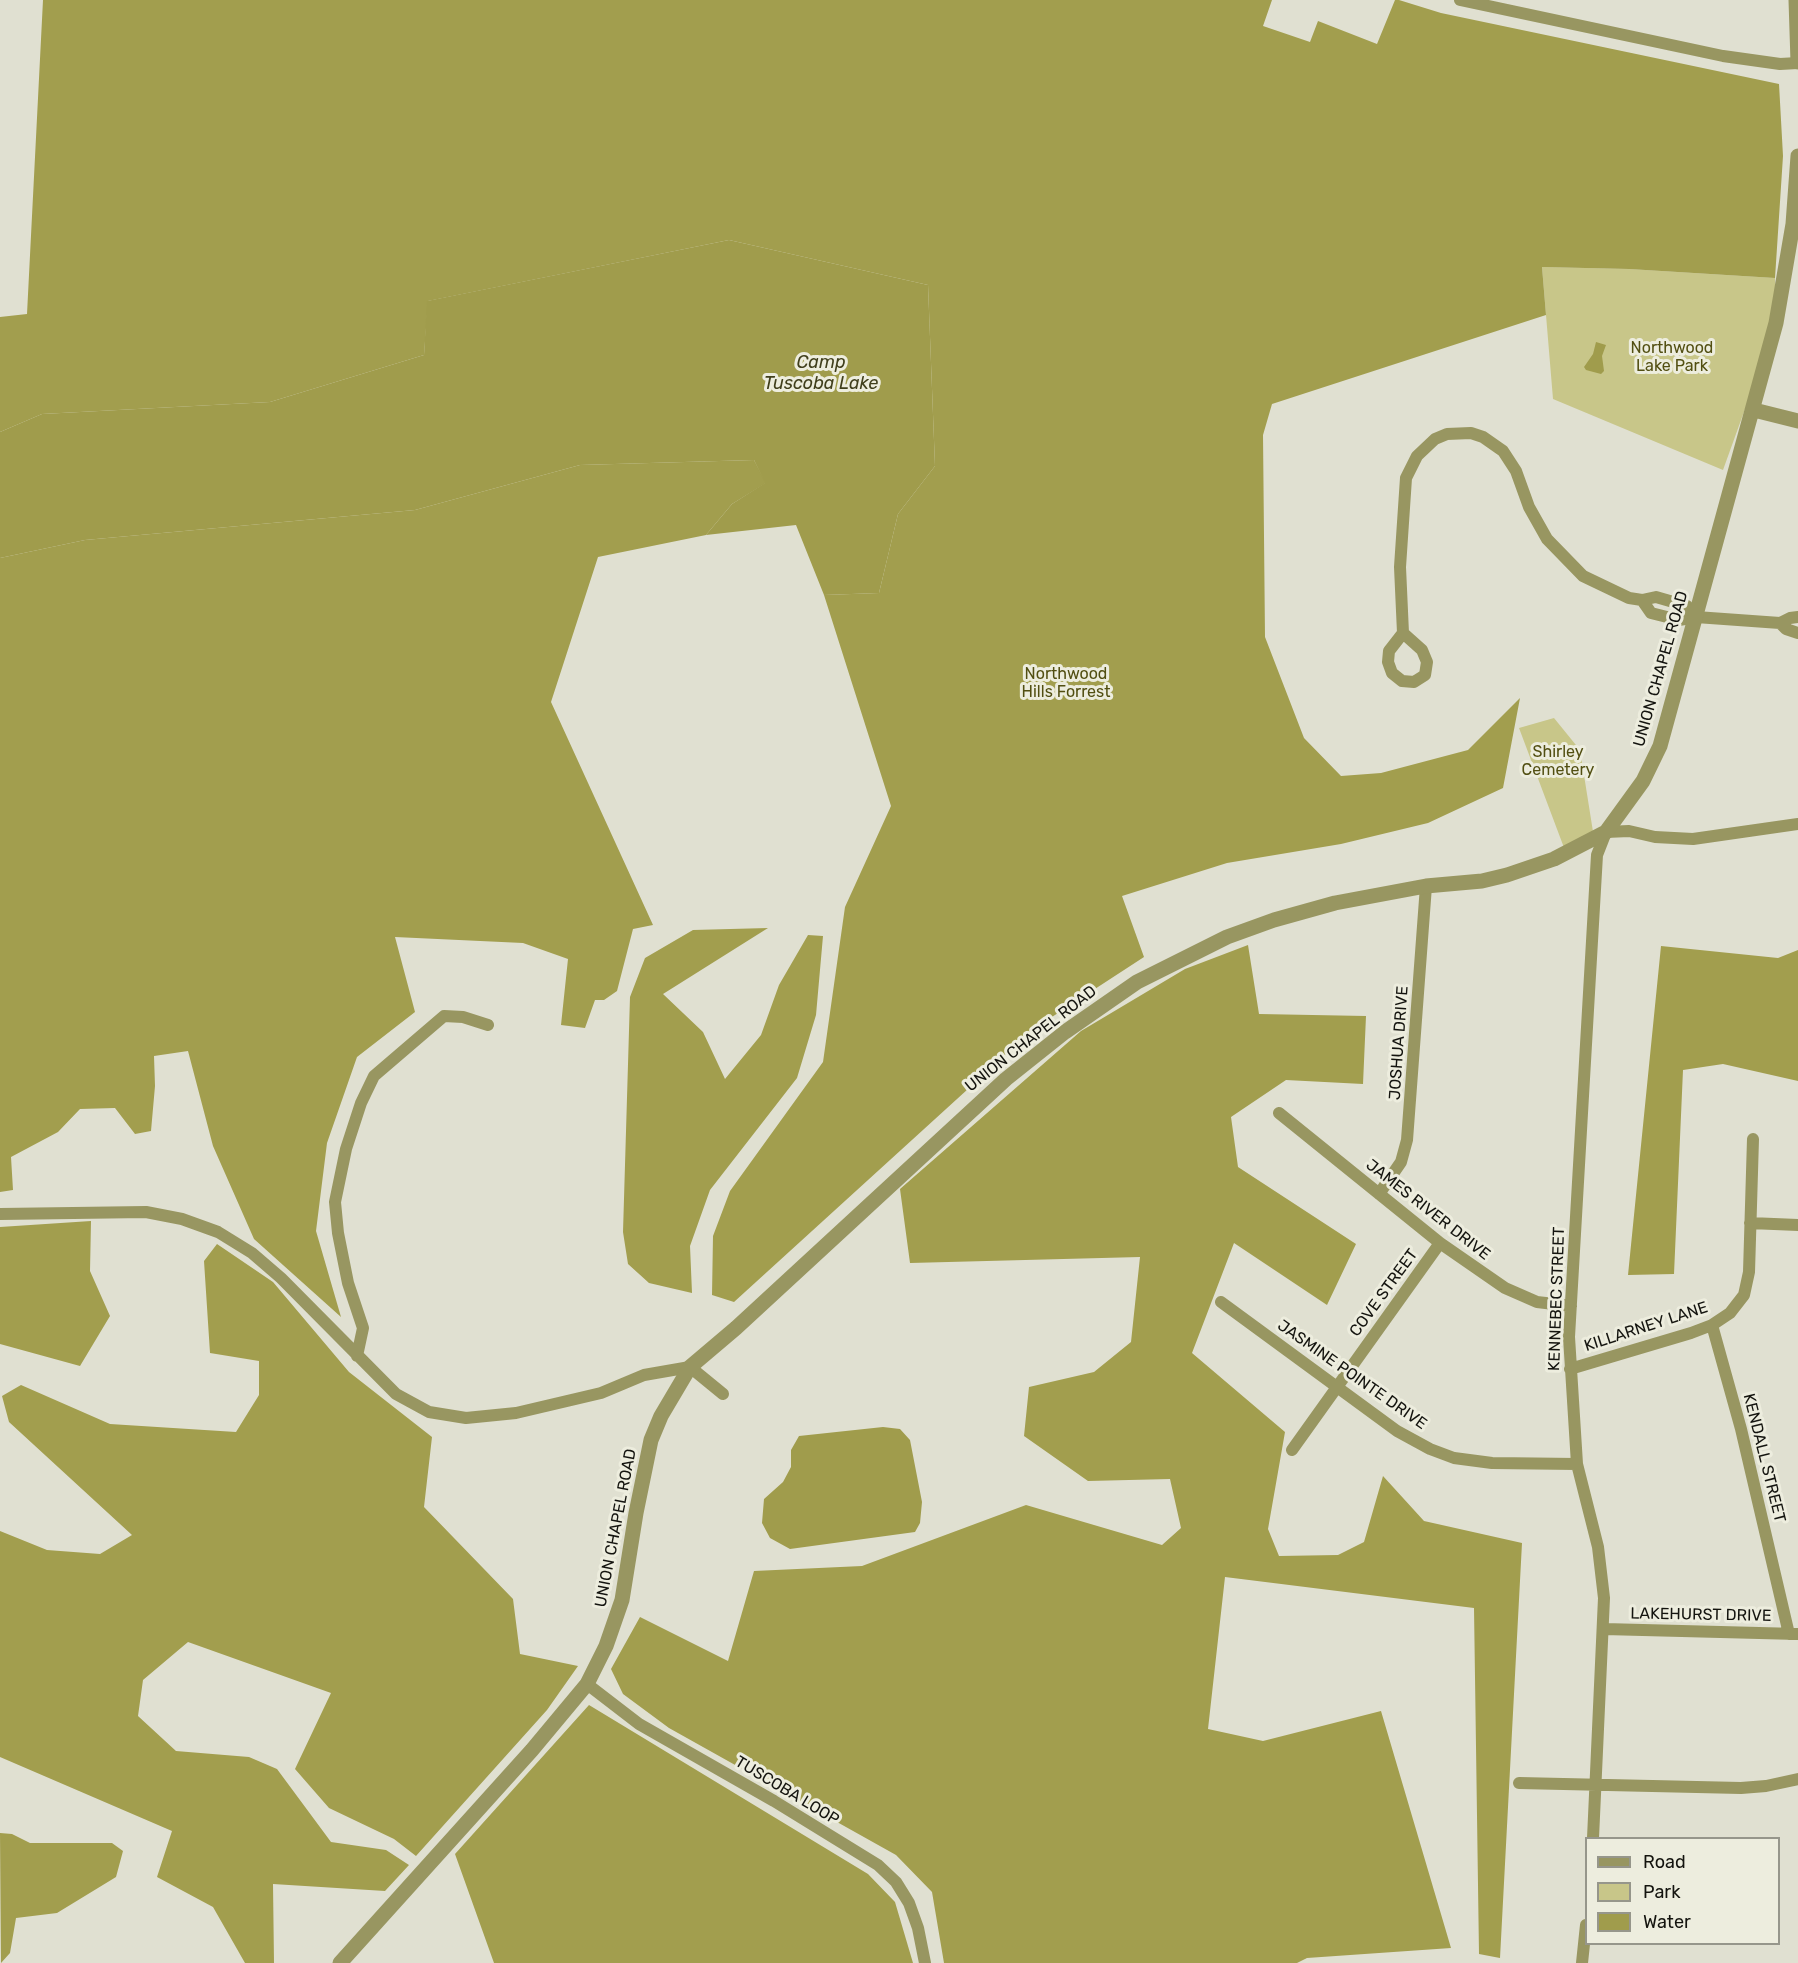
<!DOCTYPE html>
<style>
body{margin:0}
#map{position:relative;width:1798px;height:1963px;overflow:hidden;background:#e0e0d1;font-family:Rubik,sans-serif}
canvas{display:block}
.legend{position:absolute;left:1585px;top:1837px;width:195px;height:108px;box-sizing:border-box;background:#ededde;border:2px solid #96968b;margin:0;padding:8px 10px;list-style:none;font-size:18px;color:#14140f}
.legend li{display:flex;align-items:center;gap:12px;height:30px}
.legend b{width:30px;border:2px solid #96968b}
</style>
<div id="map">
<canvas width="1798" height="1963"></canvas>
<ul class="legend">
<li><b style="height:8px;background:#989661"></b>Road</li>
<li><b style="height:16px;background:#c8c689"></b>Park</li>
<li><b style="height:16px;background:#a09c4c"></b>Water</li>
</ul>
</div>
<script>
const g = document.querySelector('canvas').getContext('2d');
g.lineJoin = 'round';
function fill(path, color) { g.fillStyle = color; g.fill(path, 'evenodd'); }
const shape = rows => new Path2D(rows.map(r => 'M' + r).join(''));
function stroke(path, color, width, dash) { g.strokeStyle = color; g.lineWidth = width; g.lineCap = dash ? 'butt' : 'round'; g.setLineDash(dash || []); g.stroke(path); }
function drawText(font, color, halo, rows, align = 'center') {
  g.font = font + ' Rubik,sans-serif'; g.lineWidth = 6; g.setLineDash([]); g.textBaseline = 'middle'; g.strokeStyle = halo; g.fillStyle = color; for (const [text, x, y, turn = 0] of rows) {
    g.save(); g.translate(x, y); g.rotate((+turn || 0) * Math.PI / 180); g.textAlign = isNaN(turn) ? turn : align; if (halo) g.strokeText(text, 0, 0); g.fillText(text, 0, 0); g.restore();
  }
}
fill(shape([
 [1542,267,1629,269,1775,278,1776,323,1723,470,1553,399],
 [1554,718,1580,750,1594,838,1566,853,1519,728]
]), '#c8c689');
fill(shape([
 [43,0,1272,0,1263,26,1310,42,1318,21,1377,44,1395,0,1399,0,1441,13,1779,84,1783,156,1775,278,1629,269,1542,267,1546,315,1272,404,1263,435,1265,637,1304,738,1341,776,1381,773,1468,750,1520,698,1503,788,1428,823,1341,844,1227,863,1122,896,1144,957,1035,1028,734,1302,712,1295,713,1236,730,1191,823,1062,845,907,891,806,824,595,879,593,898,514,935,466,928,285,729,240,428,301,424,355,270,402,42,414,0,432,0,317,27,314],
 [754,460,766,483,732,504,706,535,598,557,551,702,653,925,633,929,617,991,604,1000,595,1000,585,1028,561,1025,568,959,523,943,395,937,415,1012,357,1057,327,1143,316,1231,341,1317,254,1239,213,1146,188,1051,154,1056,155,1086,151,1131,135,1134,115,1108,80,1109,58,1132,11,1157,13,1190,0,1192,0,558,85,540,415,510,580,465],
 [768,928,663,994,703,1032,725,1079,761,1035,779,985,808,935,823,936,816,1015,797,1078,710,1190,690,1246,692,1293,649,1283,628,1264,623,1232,630,997,645,958,693,930],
 [1248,945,1259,1014,1366,1016,1363,1084,1286,1080,1231,1117,1238,1167,1356,1244,1327,1305,1234,1243,1192,1353,1285,1432,1268,1529,1279,1556,1338,1555,1364,1542,1383,1476,1424,1521,1522,1543,1500,1958,1479,1954,1474,1608,1225,1577,1208,1729,1263,1741,1381,1711,1451,1948,1307,1958,1297,1963,944,1963,932,1892,896,1855,669,1728,623,1694,611,1669,640,1617,728,1661,754,1571,862,1566,1026,1505,1162,1545,1181,1528,1170,1479,1088,1481,1024,1436,1029,1387,1094,1372,1131,1342,1140,1257,910,1263,900,1189,1081,1031,1185,969],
 [1661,946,1778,958,1798,950,1798,1081,1723,1064,1683,1070,1674,1274,1628,1275],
 [91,1221,90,1271,110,1316,80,1366,0,1344,0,1227],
 [217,1244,273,1282,349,1372,432,1437,424,1507,513,1599,520,1654,578,1666,547,1710,416,1856,394,1839,329,1808,295,1769,331,1693,188,1642,143,1680,138,1716,176,1751,249,1757,277,1769,331,1842,386,1850,409,1865,385,1891,273,1884,274,1963,245,1963,213,1907,157,1877,172,1831,0,1757,0,1531,47,1550,100,1554,132,1535,9,1422,2,1396,21,1385,110,1424,236,1432,259,1395,259,1361,210,1353,204,1261],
 [589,1705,868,1874,895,1902,913,1963,494,1963,455,1854],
 [0,1833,12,1834,30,1843,112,1843,123,1851,116,1877,57,1913,16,1918,10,1953,1,1963]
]), '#a29e4e');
fill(shape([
 [729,240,928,285,935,466,898,514,879,593,824,595,796,525,706,535,732,504,765,483,754,460,580,465,415,510,85,540,0,558,0,432,42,414,270,402,424,355,427,301],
 [1596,342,1606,345,1602,356,1604,371,1601,374,1586,370,1584,367,1593,354],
 [883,1427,900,1429,910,1440,922,1502,920,1523,915,1532,790,1549,770,1538,762,1523,764,1499,783,1482,791,1467,791,1450,799,1436]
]), '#a09c4c');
stroke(shape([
 [1460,0,1723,56,1780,64,1798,63],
 [1696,617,1780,623],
 [1798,617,1790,618,1780,623,1786,629,1798,633],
 [1403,633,1400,567,1406,478,1417,456,1435,439,1447,434,1471,433,1483,437,1503,451,1516,471,1529,507,1547,539,1583,576,1629,598,1642,600,1656,597,1687,606,1696,617,1679,620,1651,613,1642,600],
 [1403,633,1422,650,1427,662,1425,675,1414,682,1402,681,1392,673,1388,662,1389,651,1403,633],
 [1279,1113,1440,1243,1505,1288,1537,1302,1571,1306],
 [1379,1194,1401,1162,1407,1140,1426,886],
 [0,1214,146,1212,182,1219,218,1232,252,1253,281,1278,396,1394,429,1412,466,1418,516,1413,601,1393,644,1375,690,1367,723,1394],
 [1750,1223,1798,1225],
 [1221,1302,1397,1431,1430,1449,1454,1458,1492,1463,1577,1464],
 [1712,1325,1741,1429,1789,1634],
 [357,1356,363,1328,348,1283,338,1233,335,1202,346,1149,361,1103,374,1076,444,1016,463,1017,488,1025],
 [1570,1369,1691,1333,1712,1325,1730,1313,1744,1295,1749,1272,1753,1139],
 [1292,1450,1440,1243],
 [1604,1629,1798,1634],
 [587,1684,639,1724,774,1801,878,1865,896,1882,909,1903,918,1928,925,1963],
 [1519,1783,1741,1788,1766,1786,1798,1779],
 [1593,1838,1604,1598,1598,1547,1577,1464,1569,1337,1597,855,1606,832,1629,831,1655,837,1693,839,1798,824],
 [1582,1963,1586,1925]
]), '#989661', 12);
stroke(shape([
 [1796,0,1798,62],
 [1754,410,1798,421],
 [340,1963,532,1750,587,1684,606,1646,622,1600,636,1513,651,1440,661,1416,690,1367,736,1328,1006,1079,1065,1032,1137,982,1227,937,1274,920,1335,903,1426,886,1482,881,1507,875,1554,859,1606,832,1643,781,1660,746,1776,323,1793,224,1798,156]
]), '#989661', 15);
drawText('16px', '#524f12', '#ededde', [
 ["Northwood",1672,348],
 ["Lake Park",1672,366],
 ["Northwood",1066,674],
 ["Hills Forrest",1066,692],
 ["Shirley",1558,752],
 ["Cemetery",1558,770]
]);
drawText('16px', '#14140f', '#ededde', [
 ["UNION CHAPEL ROAD",1661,669,-74],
 ["UNION CHAPEL ROAD",1031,1039,-38],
 ["JOSHUA DRIVE",1399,1043,-86],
 ["JAMES RIVER DRIVE",1428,1210,38],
 ["COVE STREET",1384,1293,-54],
 ["KENNEBEC STREET",1557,1299,-88],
 ["KILLARNEY LANE",1646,1327,-18],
 ["JASMINE POINTE DRIVE",1352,1375,35],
 ["KENDALL STREET",1764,1458,76],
 ["UNION CHAPEL ROAD",616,1528,-79],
 ["LAKEHURST DRIVE",1701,1615,1],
 ["TUSCOBA LOOP",787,1791,31]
]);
drawText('italic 18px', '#403f1c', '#ededde', [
 ["Camp",821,363],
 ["Tuscoba Lake",821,384]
]);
</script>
